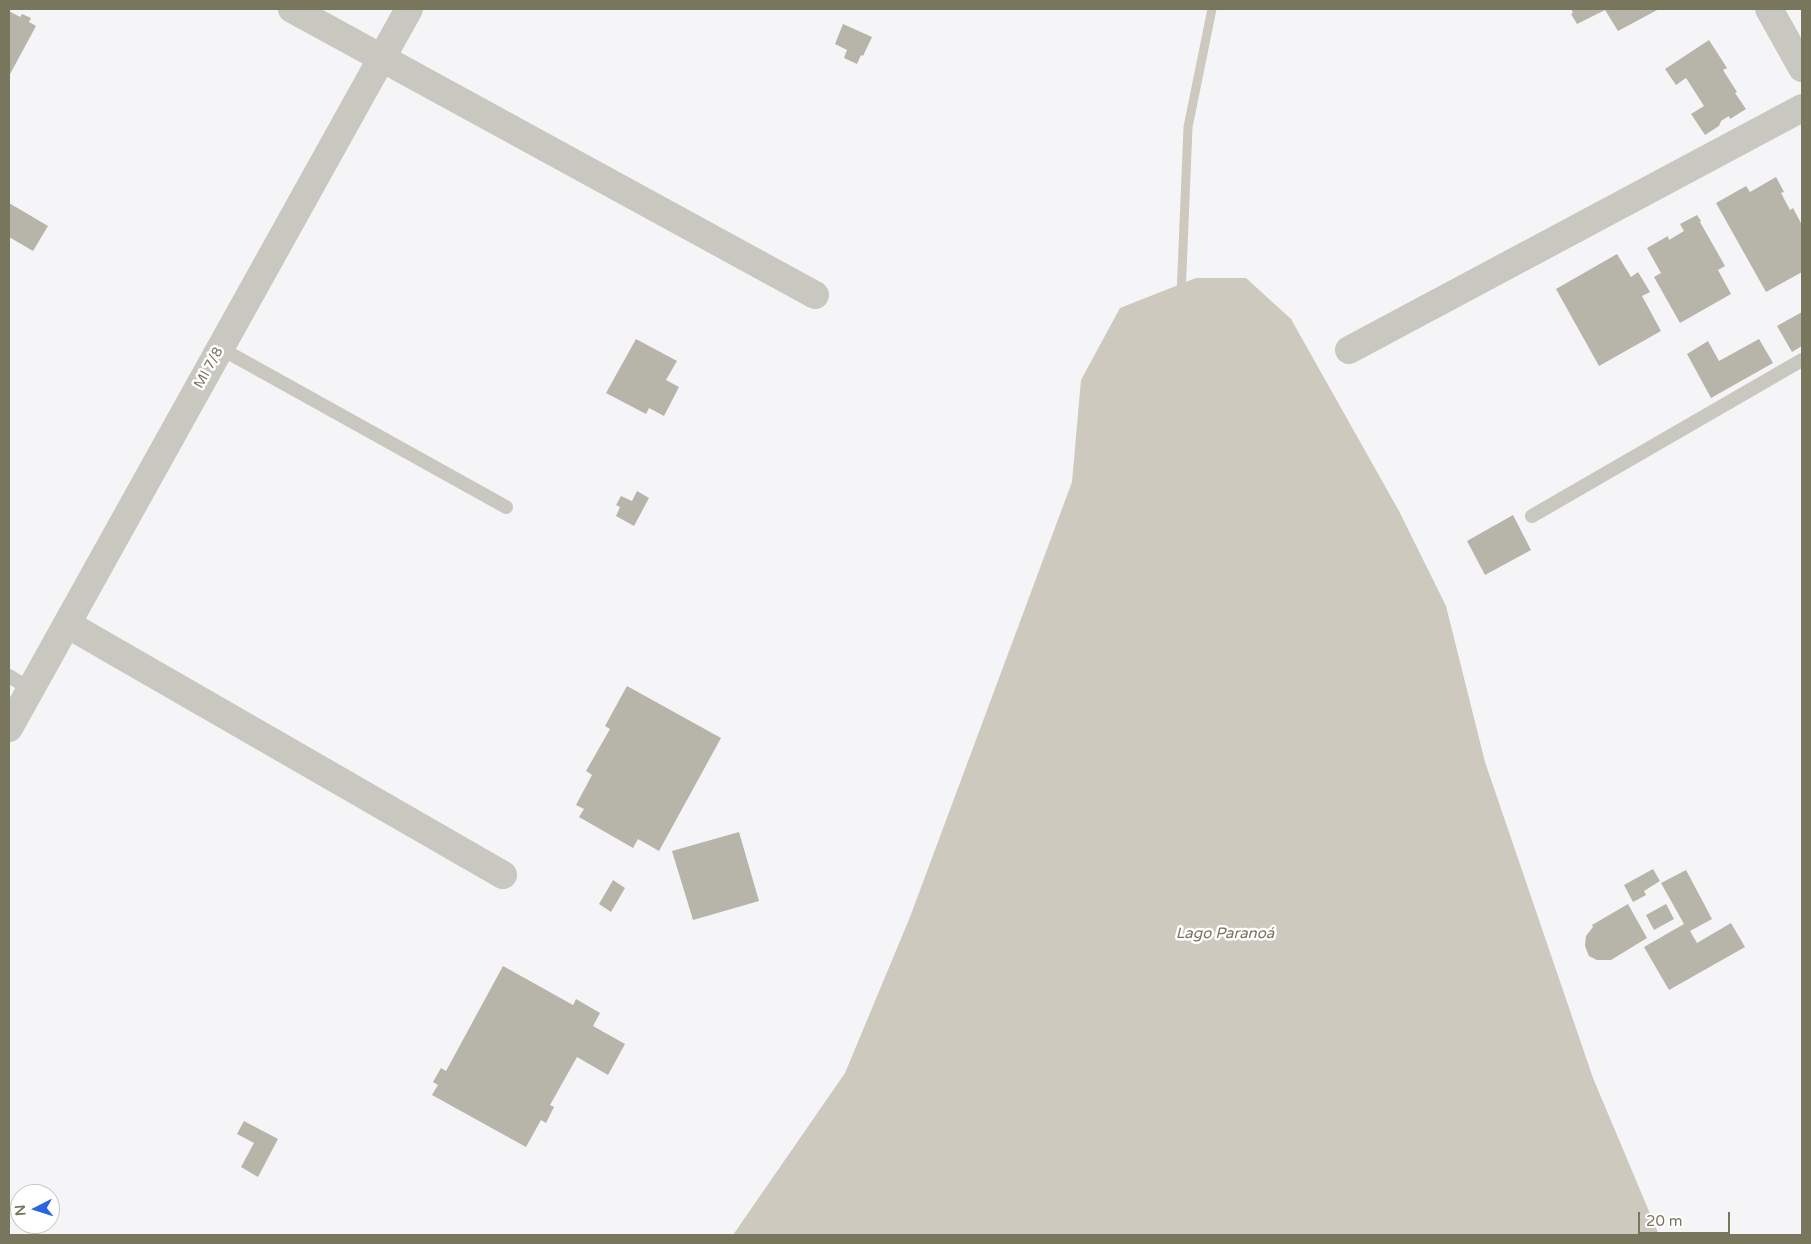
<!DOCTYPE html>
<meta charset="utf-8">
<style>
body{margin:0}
#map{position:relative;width:1811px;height:1244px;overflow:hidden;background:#f5f4f7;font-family:"Varela Round",sans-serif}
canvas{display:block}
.frame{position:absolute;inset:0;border:10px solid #79765e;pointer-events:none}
.north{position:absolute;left:10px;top:1184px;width:50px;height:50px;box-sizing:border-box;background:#fff;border:1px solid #c9c8bf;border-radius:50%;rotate:265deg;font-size:14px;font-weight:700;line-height:20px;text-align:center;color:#79765e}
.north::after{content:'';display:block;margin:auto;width:18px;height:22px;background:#2865e3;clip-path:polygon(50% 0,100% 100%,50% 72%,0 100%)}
.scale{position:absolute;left:1638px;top:1212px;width:92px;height:22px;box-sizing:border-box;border:2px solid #79765e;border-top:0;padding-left:6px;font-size:15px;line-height:18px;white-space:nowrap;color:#79765e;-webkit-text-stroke:4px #fff;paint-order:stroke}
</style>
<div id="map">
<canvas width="1811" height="1244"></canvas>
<div class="frame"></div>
<div class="north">N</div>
<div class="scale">20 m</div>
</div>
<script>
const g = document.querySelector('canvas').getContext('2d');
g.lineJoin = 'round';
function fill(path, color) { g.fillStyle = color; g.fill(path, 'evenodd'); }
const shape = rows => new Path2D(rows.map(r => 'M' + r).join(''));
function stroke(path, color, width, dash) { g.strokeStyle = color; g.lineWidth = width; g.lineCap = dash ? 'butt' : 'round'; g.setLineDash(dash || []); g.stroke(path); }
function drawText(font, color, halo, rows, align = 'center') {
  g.font = font + ' "Varela Round",sans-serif'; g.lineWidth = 5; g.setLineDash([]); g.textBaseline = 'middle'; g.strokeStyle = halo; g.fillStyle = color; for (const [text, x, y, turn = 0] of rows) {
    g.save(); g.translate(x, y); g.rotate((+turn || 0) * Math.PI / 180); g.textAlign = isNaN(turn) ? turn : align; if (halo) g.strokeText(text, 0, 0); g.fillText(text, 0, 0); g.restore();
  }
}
fill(shape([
 [1196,278,1246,278,1291,319,1399,511,1446,606,1485,762,1593,1078,1659,1235,733,1235,845,1073,910,917,1072,482,1081,380,1120,308]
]), '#cec9bf');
stroke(shape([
 [1181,296,1188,127,1212,9]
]), '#cec9bf', 9);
fill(shape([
 [1571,9,1659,9,1618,31,1605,10,1577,24,1571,14,1573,13],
 [9,11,20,17,22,14,31,18,29,22,36,26,9,76],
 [843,24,872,37,863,56,861,55,857,64,844,58,847,50,835,44],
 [1709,40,1727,68,1723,70,1737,92,1735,93,1746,109,1730,119,1729,116,1721,121,1719,126,1705,135,1691,114,1704,106,1686,78,1676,85,1665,69],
 [1776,177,1784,192,1781,193,1790,210,1793,208,1802,225,1802,272,1766,292,1716,203,1746,186,1750,192],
 [9,203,48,226,33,251,9,237],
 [1697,215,1701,221,1700,222,1725,266,1718,270,1731,294,1680,323,1654,277,1661,273,1647,248,1668,236,1669,240,1684,231,1680,224],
 [1617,254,1631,277,1638,272,1650,292,1642,296,1661,331,1599,366,1556,289],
 [1802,312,1802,346,1792,352,1777,326],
 [636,339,677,361,666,380,679,387,664,416,649,408,646,414,606,393],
 [1759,339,1773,363,1711,398,1687,354,1708,341,1719,361],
 [637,491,649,498,634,526,616,516,620,507,616,505,621,496,632,501],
 [1513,515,1531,550,1485,575,1467,541],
 [627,686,721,738,659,851,638,839,633,848,579,817,584,809,576,805,592,775,586,771,610,729,605,726],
 [739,832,759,901,693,920,672,851],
 [1653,869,1660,881,1644,891,1646,895,1633,902,1624,885],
 [1686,870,1712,919,1690,931,1697,943,1731,923,1745,947,1669,990,1644,947,1684,924,1661,883],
 [613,880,625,888,611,912,599,904],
 [1628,904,1647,938,1611,960,1597,960,1589,956,1585,946,1586,936,1593,927,1592,925],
 [1666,904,1674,919,1654,930,1646,915],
 [503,966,573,1005,576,999,600,1013,593,1026,625,1044,608,1075,577,1057,550,1105,554,1107,546,1123,541,1120,526,1147,432,1095,438,1085,433,1082,441,1068,446,1071],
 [244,1121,278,1139,258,1177,241,1167,254,1143,237,1134]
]), '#b7b5a9');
stroke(shape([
 [220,348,506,507],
 [1532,516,1802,360],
 [9,676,30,689]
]), '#c8c7c0', 14);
stroke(shape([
 [292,9,815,295],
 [1769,9,1802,68],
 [1349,350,1802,108],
 [67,624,503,875],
 [9,728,409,9]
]), '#c8c7c0', 28);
drawText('14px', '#79765e', '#fff', [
 ["MI 7/8",209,368,-61]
]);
drawText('italic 15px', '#7a725d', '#fff', [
 ["Lago Paranoá",1225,934]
]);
</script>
